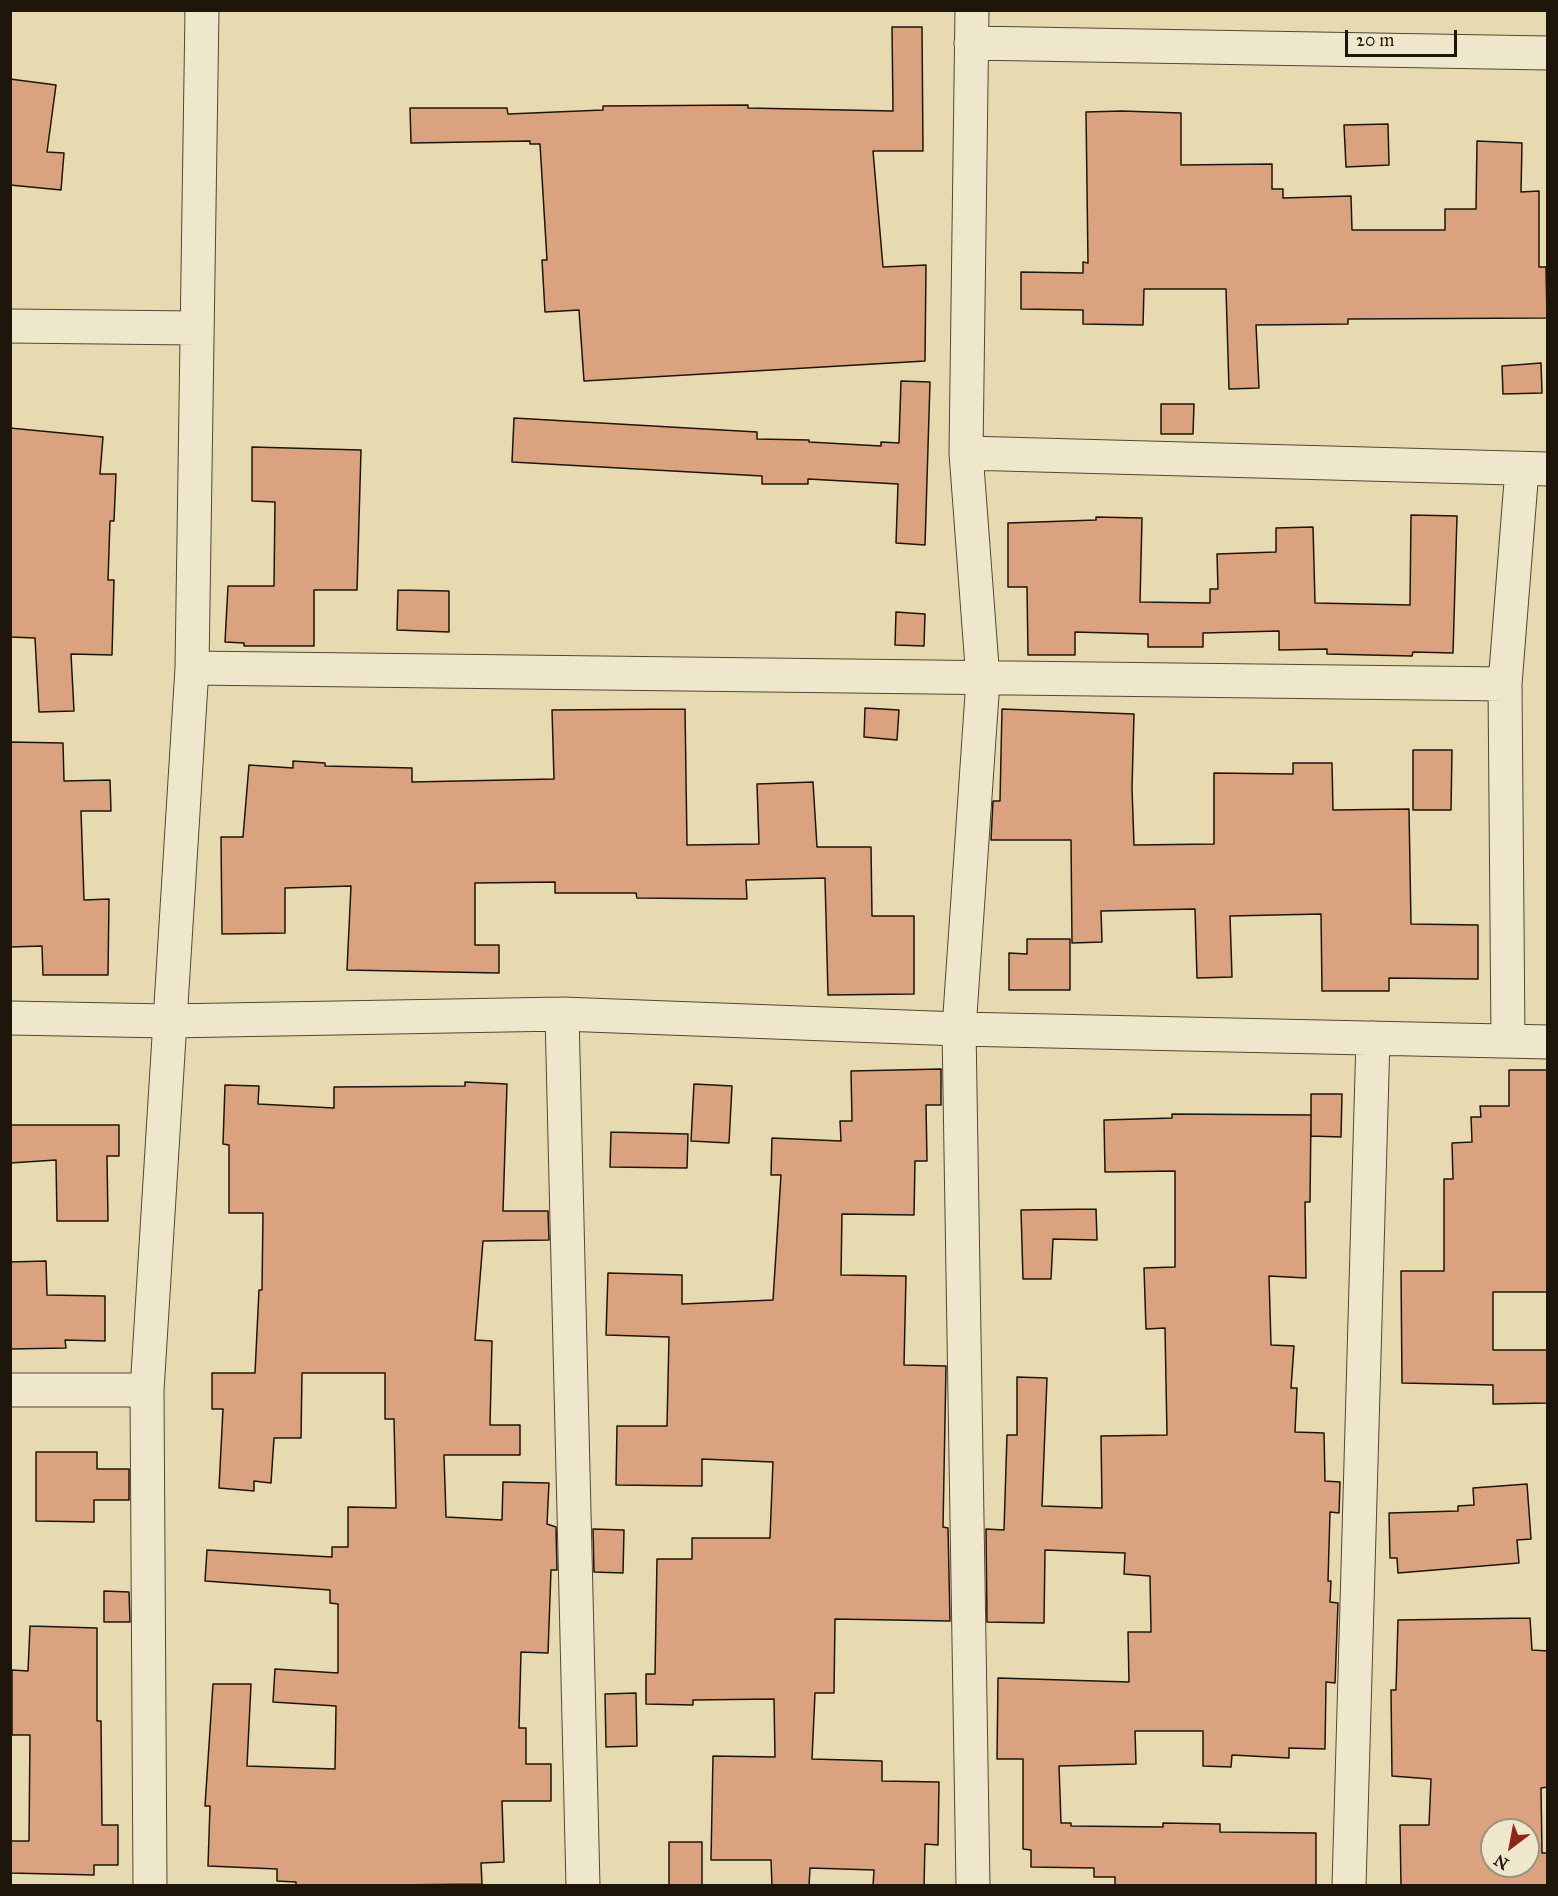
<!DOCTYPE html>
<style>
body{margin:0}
#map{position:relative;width:1558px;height:1896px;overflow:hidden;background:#e7dab0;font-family:"IM FELL Great Primer",serif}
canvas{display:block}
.frame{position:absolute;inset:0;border:12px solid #1f160b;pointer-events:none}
.north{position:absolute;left:1480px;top:1818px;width:60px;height:60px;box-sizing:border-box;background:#efe7cc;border:2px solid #9c937f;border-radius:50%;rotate:212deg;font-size:16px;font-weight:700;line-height:24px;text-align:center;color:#1f160b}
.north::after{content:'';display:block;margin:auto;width:21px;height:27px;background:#8f2418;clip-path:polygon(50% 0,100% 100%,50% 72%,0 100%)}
.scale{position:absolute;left:1345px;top:30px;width:112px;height:27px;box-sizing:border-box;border:3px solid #1f160b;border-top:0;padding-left:8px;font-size:18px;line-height:21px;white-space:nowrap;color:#1f160b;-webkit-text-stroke:4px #efe7cc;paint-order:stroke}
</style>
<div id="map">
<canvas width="1558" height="1896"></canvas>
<div class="frame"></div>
<div class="north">N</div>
<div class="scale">20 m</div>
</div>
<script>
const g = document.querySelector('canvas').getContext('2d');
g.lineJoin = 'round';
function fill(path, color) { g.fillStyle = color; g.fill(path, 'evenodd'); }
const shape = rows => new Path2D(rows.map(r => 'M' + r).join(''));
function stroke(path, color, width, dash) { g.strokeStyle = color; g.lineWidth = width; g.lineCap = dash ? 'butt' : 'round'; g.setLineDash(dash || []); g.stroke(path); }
const building = shape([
 [892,27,922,27,923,151,873,151,883,267,926,265,925,361,584,381,579,310,545,312,542,260,547,260,540,144,530,144,530,141,411,143,410,108,507,108,508,114,603,110,603,106,748,105,748,108,893,111,892,27],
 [10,79,56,85,47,152,64,153,61,190,10,185,10,79],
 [1122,111,1181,113,1181,165,1272,164,1272,189,1283,189,1283,198,1351,196,1352,230,1445,230,1445,209,1476,209,1477,141,1522,143,1521,192,1539,191,1539,267,1546,267,1547,318,1348,319,1348,324,1256,325,1259,388,1229,389,1226,289,1144,289,1143,325,1083,324,1083,310,1021,309,1021,272,1083,273,1083,262,1088,263,1086,112,1122,111],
 [1388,124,1389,165,1346,167,1344,125,1388,124],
 [1541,363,1542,393,1503,394,1502,366,1541,363],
 [901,381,930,382,925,545,896,543,898,484,808,479,808,484,762,484,762,476,512,462,514,418,757,432,757,439,809,440,809,442,881,446,881,442,899,443,901,381],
 [1161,404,1194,404,1193,434,1161,434,1161,404],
 [10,428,103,437,100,474,116,474,114,521,110,521,108,580,114,580,112,655,71,654,74,711,39,712,35,638,10,637,10,428],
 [252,447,361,450,357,590,314,590,314,646,244,646,244,643,225,642,228,586,274,586,275,502,252,501,252,447],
 [1411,515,1457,516,1453,653,1413,652,1412,656,1327,654,1327,649,1279,650,1279,631,1203,633,1203,647,1148,647,1148,634,1075,632,1075,655,1028,655,1027,587,1008,587,1008,523,1096,520,1096,517,1142,518,1140,602,1210,603,1210,589,1218,589,1217,554,1276,552,1276,528,1313,527,1315,603,1410,605,1411,515],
 [398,590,449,591,449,632,397,630,398,590],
 [896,612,925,614,924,646,895,645,896,612],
 [865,708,899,710,897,740,864,737,865,708],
 [685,709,687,845,759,844,757,784,813,782,817,847,871,847,872,916,914,916,914,994,828,995,825,878,746,880,747,899,637,898,636,893,555,893,555,882,475,883,475,945,499,945,499,973,347,970,351,886,285,888,285,933,222,934,221,837,243,837,249,765,293,768,293,761,325,763,325,766,412,768,412,782,554,779,552,710,685,709],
 [1002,709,1134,714,1132,788,1134,845,1214,844,1214,773,1293,774,1293,763,1332,763,1333,810,1409,809,1411,924,1478,925,1478,979,1389,978,1389,991,1322,991,1321,914,1230,916,1232,977,1197,978,1195,909,1101,911,1102,942,1072,943,1071,840,991,840,993,801,1000,801,1002,709],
 [10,742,63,743,64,781,110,780,111,811,81,811,84,900,109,899,108,975,43,975,42,946,10,947,10,742],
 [1413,750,1452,750,1451,810,1413,810,1413,750],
 [1027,939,1070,939,1070,990,1009,990,1009,953,1027,954,1027,939],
 [941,1069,941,1105,926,1105,927,1161,915,1161,914,1215,842,1214,841,1275,906,1276,904,1365,946,1366,943,1527,948,1528,950,1621,835,1619,834,1693,815,1693,812,1759,882,1761,882,1781,939,1782,938,1845,925,1844,924,1886,873,1886,874,1870,810,1868,809,1886,772,1886,771,1860,711,1860,713,1756,775,1757,774,1699,693,1700,693,1705,646,1704,646,1674,655,1674,657,1559,692,1559,692,1538,770,1538,773,1462,702,1459,702,1486,616,1485,617,1426,667,1426,669,1337,606,1335,608,1273,682,1275,682,1304,773,1300,781,1175,771,1175,772,1138,841,1141,840,1121,852,1121,851,1071,941,1069],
 [1509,1070,1548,1070,1548,1292,1493,1292,1493,1350,1548,1350,1548,1403,1493,1404,1493,1385,1402,1383,1401,1271,1444,1271,1444,1179,1453,1179,1452,1143,1472,1142,1471,1117,1481,1117,1480,1106,1509,1106,1509,1070],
 [465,1082,507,1084,503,1211,548,1211,549,1240,483,1241,475,1340,492,1341,490,1425,520,1425,520,1455,444,1455,446,1517,502,1520,503,1482,549,1483,547,1524,556,1527,557,1570,551,1570,548,1653,521,1652,519,1728,526,1728,526,1764,551,1764,551,1801,502,1801,504,1862,481,1863,482,1884,296,1886,296,1882,277,1881,277,1869,208,1866,210,1806,205,1806,213,1684,251,1684,247,1766,335,1769,336,1706,273,1702,275,1669,338,1673,338,1604,330,1603,330,1590,205,1581,207,1550,332,1557,332,1547,348,1547,348,1507,396,1508,394,1419,385,1419,385,1373,302,1373,301,1438,274,1438,271,1483,254,1481,254,1491,219,1488,223,1409,212,1409,212,1373,255,1373,259,1290,262,1290,263,1213,229,1213,229,1145,223,1144,225,1085,259,1086,258,1104,334,1108,334,1087,465,1086,465,1082],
 [694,1084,732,1086,729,1143,691,1141,694,1084],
 [1311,1094,1342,1094,1341,1137,1311,1136,1311,1094],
 [1172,1114,1311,1115,1310,1202,1305,1202,1306,1278,1269,1276,1271,1345,1294,1346,1291,1388,1297,1388,1295,1432,1324,1433,1325,1481,1340,1482,1339,1513,1330,1512,1328,1581,1331,1581,1330,1602,1338,1603,1335,1683,1326,1682,1325,1749,1289,1748,1289,1758,1232,1755,1231,1767,1203,1766,1203,1731,1135,1731,1136,1764,1059,1766,1061,1823,1071,1823,1071,1826,1163,1827,1163,1823,1220,1824,1220,1832,1316,1833,1316,1886,1115,1886,1115,1877,1094,1877,1094,1868,1031,1867,1031,1850,1023,1849,1023,1759,997,1759,998,1678,1129,1682,1128,1632,1151,1632,1150,1576,1124,1574,1125,1553,1045,1550,1044,1623,987,1622,986,1529,1004,1530,1007,1435,1017,1435,1017,1377,1047,1378,1042,1506,1102,1508,1101,1436,1167,1435,1165,1328,1146,1329,1144,1268,1175,1267,1175,1171,1105,1172,1104,1120,1172,1118,1172,1114],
 [10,1125,119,1125,119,1156,107,1156,108,1221,57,1221,56,1160,10,1163,10,1125],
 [611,1132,688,1134,687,1168,610,1167,611,1132],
 [1096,1209,1097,1240,1053,1239,1051,1279,1023,1279,1021,1210,1096,1209],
 [46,1261,47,1295,105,1296,105,1341,65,1340,66,1348,10,1349,10,1262,46,1261],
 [36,1452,97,1452,97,1469,129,1469,129,1500,94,1500,94,1522,36,1521,36,1452],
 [1527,1484,1531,1539,1517,1540,1519,1563,1398,1573,1397,1558,1390,1558,1389,1513,1458,1511,1458,1506,1474,1505,1473,1488,1527,1484],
 [593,1529,624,1530,623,1573,594,1572,593,1529],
 [104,1591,129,1592,130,1622,104,1622,104,1591],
 [1530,1618,1532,1650,1548,1651,1548,1787,1541,1788,1542,1853,1548,1853,1548,1886,1401,1886,1400,1825,1429,1825,1431,1779,1392,1776,1391,1690,1396,1690,1398,1620,1530,1618],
 [1492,1830,1528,1830,1528,1866,1492,1866,1492,1830],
 [30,1626,97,1628,97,1721,101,1721,102,1825,118,1825,118,1865,94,1865,94,1875,10,1873,10,1841,29,1841,30,1735,12,1735,12,1670,28,1671,30,1626],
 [636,1693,637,1746,606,1747,605,1694,636,1693],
 [669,1842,702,1842,702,1886,669,1886,669,1842]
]);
fill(building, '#dba280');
stroke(building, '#1f160b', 1.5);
const minor = shape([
 [972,10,966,453,983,680,959,1029,973,1886],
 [971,43,1548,53],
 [10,326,195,328],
 [966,453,1548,469],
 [192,668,1505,684],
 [562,1014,583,1886],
 [10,1018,168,1021,562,1014,959,1029,1548,1042],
 [1508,1041,1505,684,1522,469],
 [10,1390,147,1390],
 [150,1886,147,1390,192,668,202,10],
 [1349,1886,1373,1038]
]);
stroke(minor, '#514734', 35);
stroke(minor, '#efe7cc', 33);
</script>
